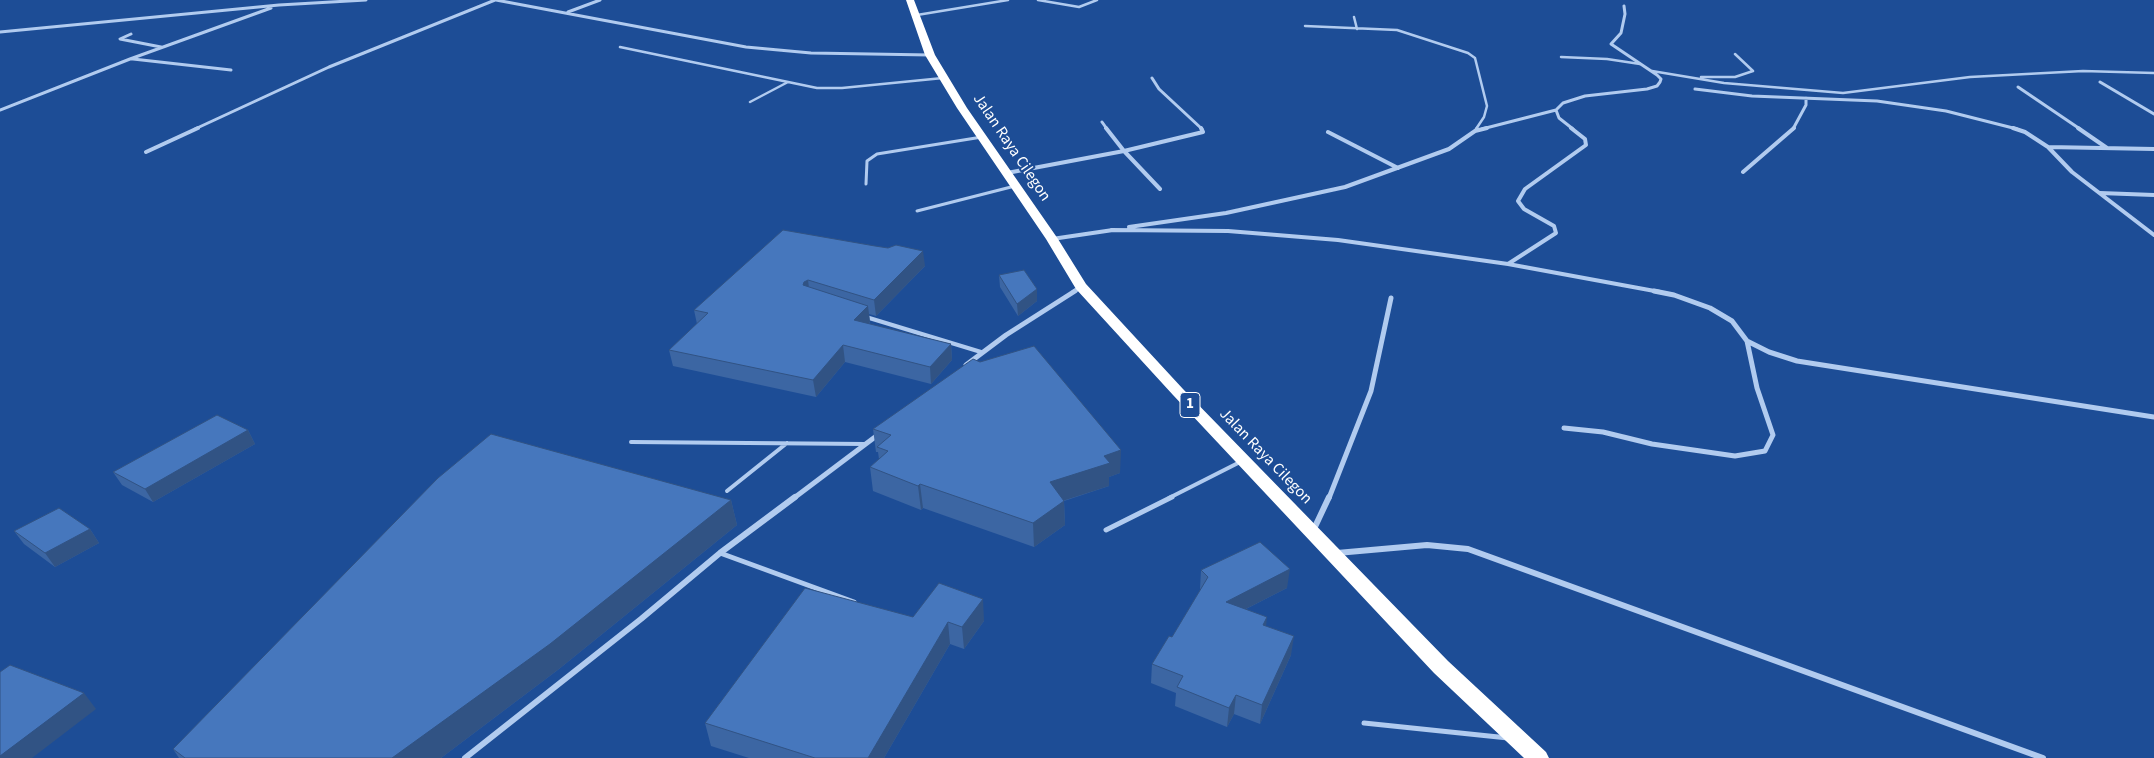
<!DOCTYPE html>
<style>
body{margin:0}
canvas{display:block;background:#1d4d96}
</style>
<canvas width="2154" height="758"></canvas>
<script>
const g = document.querySelector('canvas').getContext('2d');
g.lineJoin = 'round';
const shape = rows => new Path2D(rows.map(r => 'M' + r).join(''));
function stroke(path, color, width, dash) { g.strokeStyle = color; g.lineWidth = width; g.lineCap = dash ? 'butt' : 'round'; g.setLineDash(dash || []); g.stroke(path); }
function fill(path, color) { g.fillStyle = color; g.fill(path, 'evenodd'); }
function drawText(font, color, halo, rows, align = 'center') {
  g.font = font + ' "Source Sans 3",sans-serif'; g.lineWidth = 4; g.setLineDash([]); g.textBaseline = 'middle'; g.strokeStyle = halo; g.fillStyle = color; for (const [text, x, y, turn = 0] of rows) {
    g.save(); g.translate(x, y); g.rotate((+turn || 0) * Math.PI / 180); g.textAlign = isNaN(turn) ? turn : align; if (halo) g.strokeText(text, 0, 0); g.fillText(text, 0, 0); g.restore();
  }
}
stroke(shape([
 [1038,0,1079,7,1097,0],
 [917,15,1008,0],
 [1354,17,1357,29],
 [1305,26,1397,30,1468,53,1475,58,1487,106,1484,117,1476,129],
 [620,47,817,88,842,88,943,78],
 [1561,57,1607,59,1640,64],
 [1652,71,1724,83,1843,93,1970,77,2083,71,2154,73],
 [1701,77,1735,77,1753,71,1735,54],
 [750,102,788,82]
]), '#b1cbef', 2.5);
stroke(shape([
 [1475,131,1477,128],
 [866,184,867,161,877,154,982,137],
 [917,211,1015,186]
]), '#b1cbef', 3);
stroke(shape([
 [866,317,981,352],
 [631,442,865,444],
 [727,491,787,443],
 [1169,498,1242,461]
]), '#b1cbef', 4);
stroke(shape([
 [1106,530,1172,497],
 [720,553,854,602],
 [1364,723,1508,738]
]), '#b1cbef', 5);
stroke(shape([
 [496,0,746,47,811,53,930,55],
 [568,12,600,0],
 [0,32,279,5,366,0],
 [131,34,120,39,161,47],
 [133,59,231,70],
 [1152,78,1159,89,1202,129],
 [2100,82,2154,114],
 [2018,87,2080,129],
 [1695,89,1752,96,1877,101,1946,111,2017,129],
 [0,110,130,59,271,8],
 [1102,122,1107,129],
 [195,129,329,67,495,0],
 [1482,129,1556,110],
 [1573,129,1559,118,1556,110,1563,103,1585,96,1647,89,1657,86,1660,82,1661,79,1657,75,1611,44,1621,33,1625,14,1624,6],
 [1793,129,1806,105,1806,98]
]), '#b1cbef', 3);
stroke(shape([
 [1106,128,1124,151,1160,189],
 [2013,128,2025,132,2048,147,2072,172,2154,235],
 [2078,128,2107,148],
 [1328,132,1398,168],
 [2048,147,2154,149],
 [146,152,198,128],
 [1743,172,1794,128],
 [1007,173,1124,151,1203,132,1201,128],
 [2100,193,2154,195],
 [1129,227,1226,213,1345,187,1449,149,1475,131,1487,128],
 [1111,230,1228,231,1338,240,1508,264,1660,292],
 [1052,239,1113,230],
 [1508,264,1556,233,1554,226,1524,209,1518,201,1525,189,1586,145,1585,139,1571,128],
 [1073,292,1081,287]
]), '#b1cbef', 4);
stroke(shape([
 [1654,291,1674,295,1710,308,1732,321,1747,341,1769,352,1797,361,2154,417],
 [966,365,1006,335,1075,291],
 [1564,428,1603,432,1652,444,1735,456,1765,451,1773,435,1757,388,1747,341],
 [794,498,879,434],
 [1329,498,1371,391,1391,298]
]), '#b1cbef', 5);
stroke(shape([
 [1313,531,1329,497],
 [1337,553,1427,545,1468,549,2043,758],
 [465,758,641,619,720,553,795,497]
]), '#b1cbef', 6);
fill(shape([
 [906,0,914,0,935,55,967,108,1058,239,1086,284,1183,389,1448,661,1546,752,1549,758,1524,758,1434,673,1173,395,1076,289,1046,239,957,108,925,55,906,0]
]), '#fff');
fill(shape([
 [888,248,925,266,876,316,869,314,870,322,869,324,951,344,952,360,931,384,845,362,816,397,673,366,669,350,697,324,694,310],
 [999,275,1037,289,1037,301,1018,316,1000,287],
 [873,429,1120,473,1109,477,1109,486,1064,501,1065,525,1034,547,923,508,921,510,873,491,870,467,879,459,878,452,876,452],
 [248,430,255,444,153,502,122,485,113,472],
 [731,500,737,525,559,669,441,758,179,758,173,749],
 [90,529,99,543,55,567,24,544,14,531],
 [1201,570,1287,588,1246,609,1266,626,1291,655,1260,724,1234,714,1227,727,1175,706,1176,693,1151,683,1152,664,1172,637,1201,590,1200,589],
 [913,617,984,621,964,649,950,644,884,758,749,758,711,746,705,723]
]), '#3c66a3');
fill(shape([
 [923,251,925,266,876,316,874,300],
 [808,280,810,296,803,285,804,282],
 [1037,289,1037,301,1018,316,1017,304],
 [868,306,870,322,856,337,854,320],
 [951,344,952,360,931,384,930,367],
 [843,345,845,362,816,397,813,380],
 [248,430,255,444,153,502,145,489],
 [1121,450,1120,473,1109,477,1109,486,1050,505,1050,482,1104,456],
 [920,484,923,508,921,510,918,486],
 [731,500,737,525,559,669,441,758,392,758],
 [1064,501,1065,525,1034,547,1033,523],
 [90,529,99,543,55,567,45,553],
 [1290,569,1287,588,1224,620,1226,602],
 [983,599,984,621,964,649,962,627],
 [1267,617,1265,636,1263,625],
 [948,622,950,644,884,758,868,758],
 [1294,636,1291,655,1260,724,1262,705],
 [84,693,96,709,32,758,0,758,0,756],
 [1236,695,1234,714,1227,727,1229,708]
]), '#315384');
const building = shape([
 [783,230,875,246,888,248,896,245,923,251,874,300,808,280,804,282,803,285,868,306,854,320,951,344,930,367,843,345,813,380,669,350,708,313,694,310,783,230],
 [1024,270,1037,289,1017,304,999,275,1024,270],
 [1034,346,1121,450,1104,456,1110,463,1050,482,1064,501,1033,523,920,484,918,486,870,467,888,451,877,447,891,435,873,429,973,359,980,362,1034,346],
 [217,415,248,430,145,489,113,472,217,415],
 [491,434,731,500,550,644,392,758,185,758,173,749,438,478,491,434],
 [59,508,90,529,45,553,14,531,59,508],
 [1260,542,1290,569,1226,602,1267,617,1263,625,1294,636,1262,705,1236,695,1229,708,1177,687,1183,676,1152,664,1169,636,1172,637,1208,577,1201,570,1260,542],
 [939,583,983,599,962,627,948,622,868,758,815,758,705,723,805,588,913,617,939,583],
 [10,665,84,693,0,756,0,672,10,665]
]);
fill(building, '#4677bd');
stroke(building, '#315384', 1);
for (const [x, y, w] of [
 [1190,405,20]
]) { const box = new Path2D(); box.roundRect(x - w / 2, y - 12.5, w, 25, 4); g.fillStyle = '#1d4d96'; g.fill(box); stroke(box, '#fff', 1); }
drawText('bold 15px', '#fff', null, [
 ["1",1190,405]
]);
drawText('16px', '#fff', '#1d4d96', [
 ["Jalan Raya Cilegon",1011,148,56],
 ["Jalan Raya Cilegon",1265,457,46]
]);
</script>
